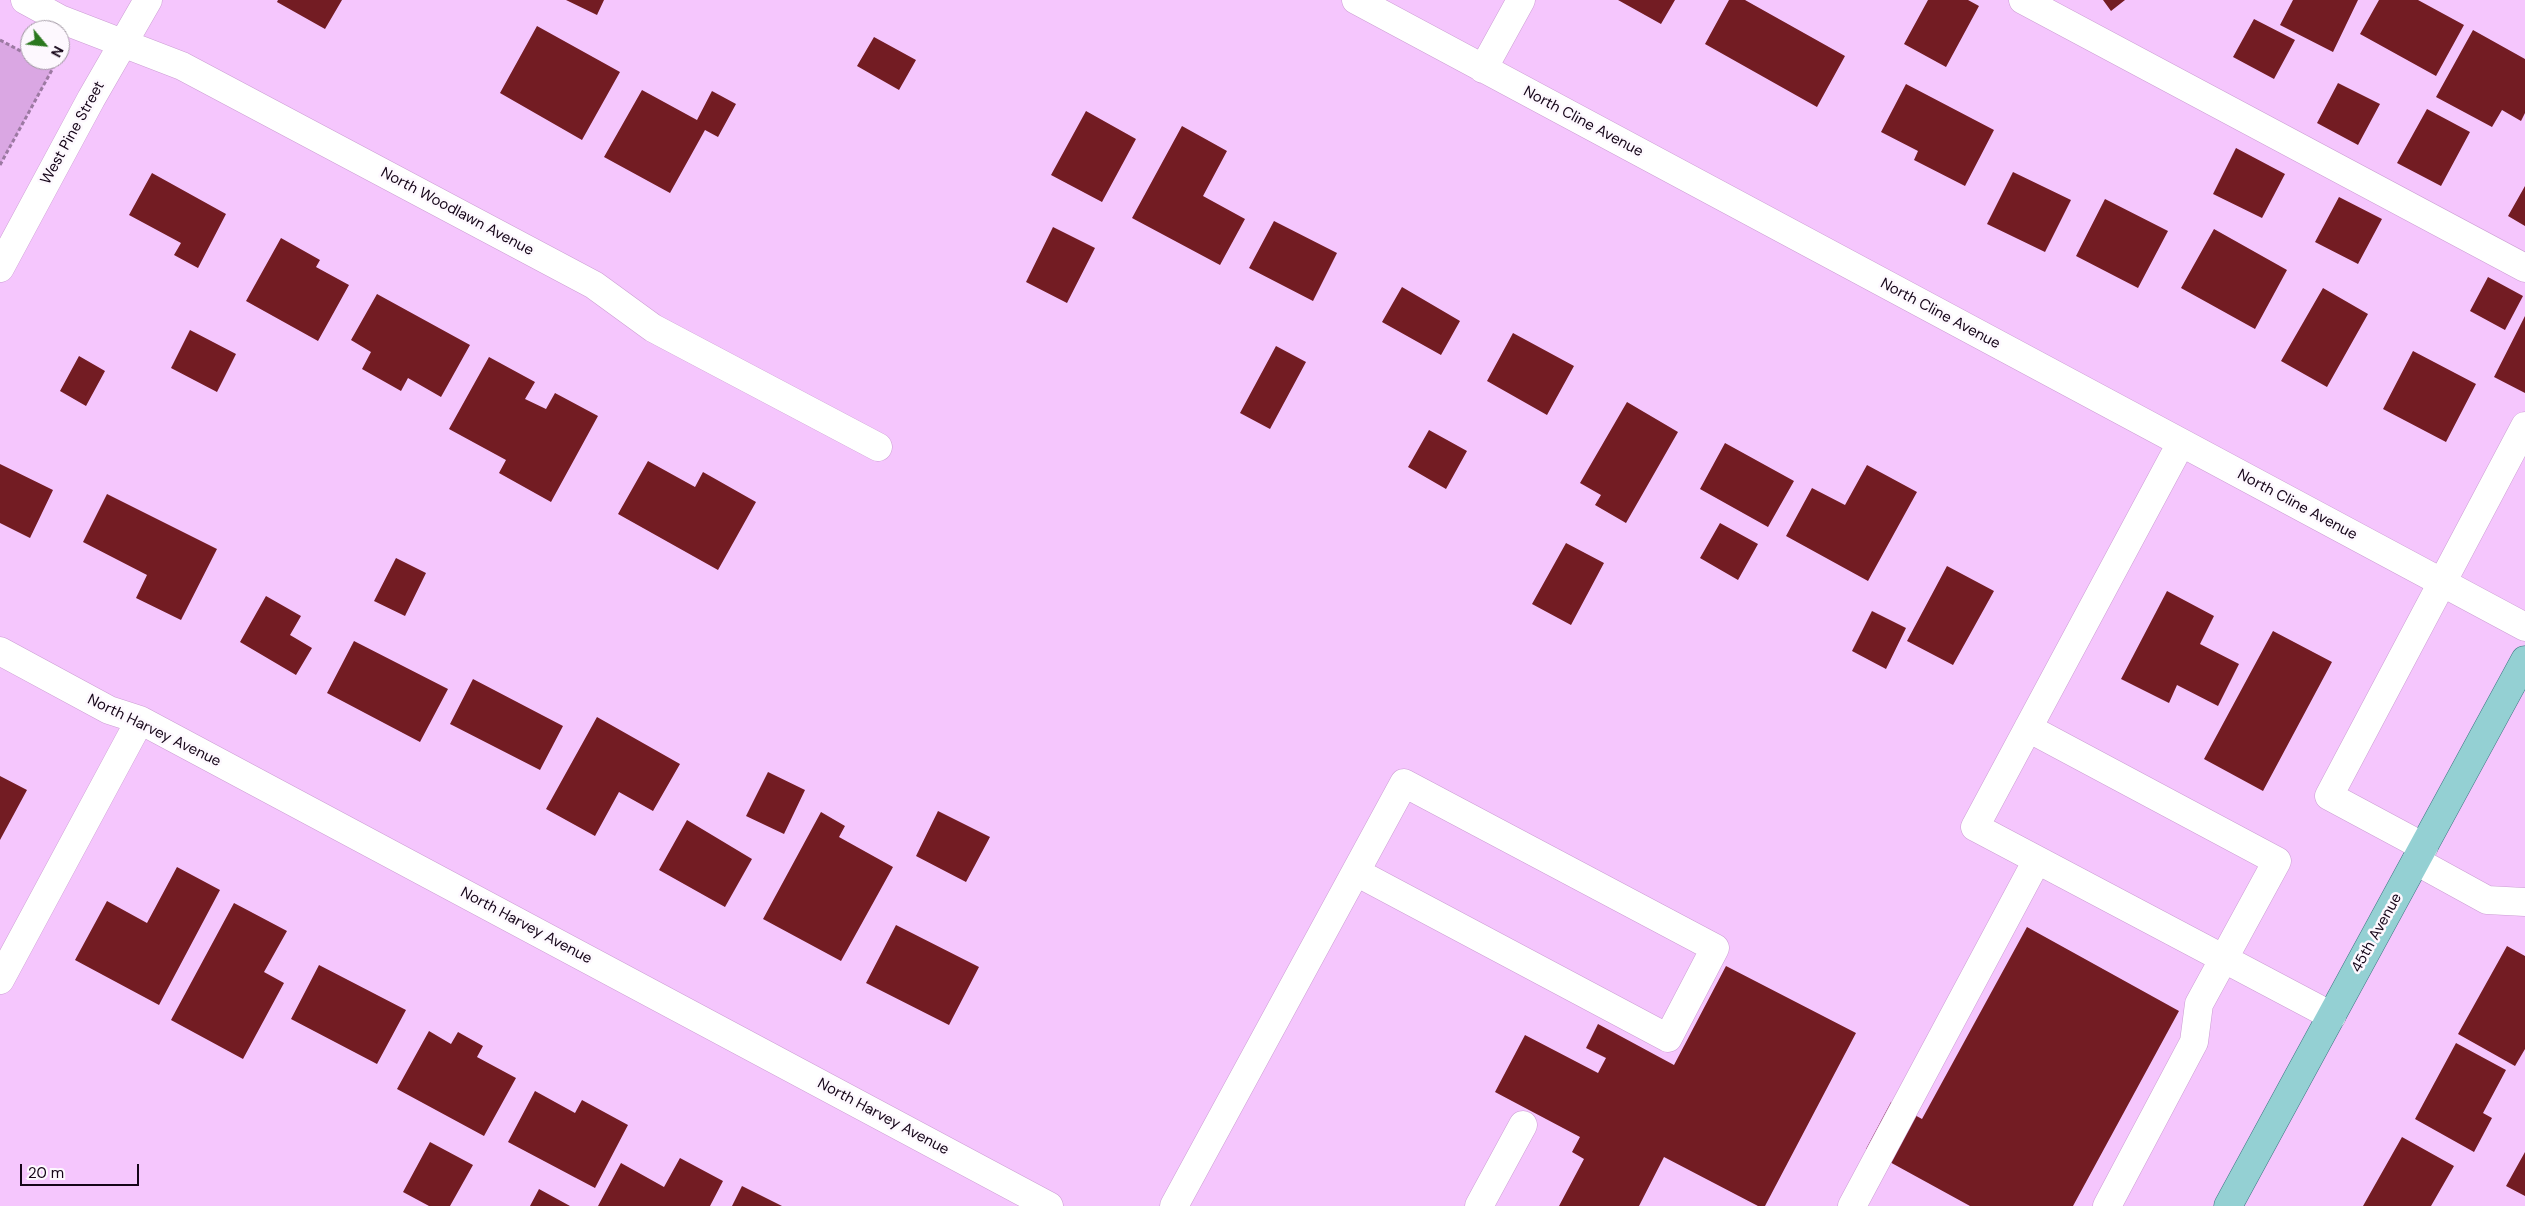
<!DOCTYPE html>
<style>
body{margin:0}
#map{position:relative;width:2525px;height:1206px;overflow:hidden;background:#f5c6fd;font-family:"DM Sans",sans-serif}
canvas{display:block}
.north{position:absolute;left:20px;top:20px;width:50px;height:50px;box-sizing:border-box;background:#fdf8fe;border:1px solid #a097a2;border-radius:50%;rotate:118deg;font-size:14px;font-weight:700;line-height:20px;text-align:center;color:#150518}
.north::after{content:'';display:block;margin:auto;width:18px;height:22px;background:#2b781f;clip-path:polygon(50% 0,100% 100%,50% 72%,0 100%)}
.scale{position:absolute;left:20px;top:1164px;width:119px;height:22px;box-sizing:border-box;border:2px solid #150518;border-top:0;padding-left:6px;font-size:15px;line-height:18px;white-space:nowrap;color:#150518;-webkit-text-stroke:4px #fdf8fe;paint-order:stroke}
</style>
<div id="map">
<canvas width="2525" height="1206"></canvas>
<div class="north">N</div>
<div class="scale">20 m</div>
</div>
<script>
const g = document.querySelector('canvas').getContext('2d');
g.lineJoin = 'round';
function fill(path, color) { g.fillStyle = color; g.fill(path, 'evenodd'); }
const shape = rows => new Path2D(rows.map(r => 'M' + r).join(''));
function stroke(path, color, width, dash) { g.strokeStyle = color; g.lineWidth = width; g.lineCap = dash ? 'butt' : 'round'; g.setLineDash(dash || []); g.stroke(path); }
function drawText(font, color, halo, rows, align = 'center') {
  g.font = font + ' "DM Sans",sans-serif'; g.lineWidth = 5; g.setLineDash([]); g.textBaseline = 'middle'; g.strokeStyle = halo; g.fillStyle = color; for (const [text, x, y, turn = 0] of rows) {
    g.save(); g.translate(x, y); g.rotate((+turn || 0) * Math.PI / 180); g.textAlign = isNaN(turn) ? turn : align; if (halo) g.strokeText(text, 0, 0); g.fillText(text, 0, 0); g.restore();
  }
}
fill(shape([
 [0,40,30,56,30,60,38,60,53,68,0,165]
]), '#daa7e3');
fill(shape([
 [278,0,342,0,325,29,277,2],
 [566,0,604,0,597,15],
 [1618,0,1675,0,1661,24],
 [1729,0,1745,0,1845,56,1817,107,1705,44],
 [1928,0,1968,0,1979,6,1946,67,1904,44],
 [2103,0,2125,0,2111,11],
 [2293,0,2358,0,2333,52,2280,25],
 [2379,0,2418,0,2464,25,2436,76,2360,34],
 [2254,19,2295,40,2274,79,2233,57],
 [537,26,620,72,582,140,500,93],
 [2473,30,2525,59,2525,113,2521,121,2502,110,2492,127,2436,97],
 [874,37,916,60,899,90,857,66],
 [2338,83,2380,104,2358,145,2317,123],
 [1906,84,1994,130,1965,186,1914,160,1918,151,1881,132],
 [642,90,697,120,712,91,736,104,718,137,705,130,670,193,604,157],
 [2427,109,2470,132,2441,186,2397,163],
 [1086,111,1136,139,1102,202,1051,175],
 [1182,126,1227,151,1203,196,1245,219,1220,265,1132,218],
 [2236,148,2285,174,2262,218,2213,194],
 [2013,172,2071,200,2045,252,1987,224],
 [152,173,226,214,198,268,174,255,181,243,129,215],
 [2525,186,2525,226,2508,216],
 [2339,197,2382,219,2358,264,2315,242],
 [2105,199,2168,231,2138,288,2076,256],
 [1274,221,1337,253,1313,301,1249,268],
 [1053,227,1095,248,1067,303,1026,282],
 [2214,229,2287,270,2255,329,2181,288],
 [281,238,320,260,316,267,349,285,318,341,246,301],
 [2488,277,2523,296,2505,330,2470,311],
 [1402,287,1460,321,1441,355,1382,322],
 [2323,288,2368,314,2327,387,2281,361],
 [377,294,470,345,441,397,408,378,401,391,362,369,371,352,351,340],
 [2525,316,2525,393,2494,377],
 [190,330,236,354,217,392,171,368],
 [1513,333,1574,366,1547,415,1487,381],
 [1276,346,1306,362,1270,429,1240,413],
 [2413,351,2476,384,2446,442,2383,409],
 [79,356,105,371,86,406,60,391],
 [489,357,535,382,525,399,546,409,555,393,598,416,551,502,499,473,506,460,449,429],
 [1627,402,1678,432,1626,523,1595,505,1601,495,1580,483],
 [1429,430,1467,451,1446,489,1408,467],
 [1725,443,1794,481,1768,527,1700,489],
 [648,461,695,487,703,472,756,502,718,570,618,514],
 [0,464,53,490,30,538,0,523],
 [1867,465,1917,492,1868,581,1786,536,1812,488,1845,505],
 [107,494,217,549,181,620,136,598,147,575,83,542],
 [1720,523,1758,544,1738,580,1700,558],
 [1566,543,1604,563,1571,625,1532,604],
 [396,558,426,573,405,616,374,601],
 [1947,566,1994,591,1953,665,1907,641],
 [2167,591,2214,616,2200,644,2239,664,2218,706,2177,685,2169,703,2121,679],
 [266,596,301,616,290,635,312,648,296,675,240,642],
 [1872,611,1906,628,1886,669,1852,651],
 [2273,631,2332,662,2263,791,2204,759],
 [354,641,448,689,420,742,327,693],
 [473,679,563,726,540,770,450,724],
 [597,717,680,764,653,811,619,792,595,836,546,809],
 [768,772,805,790,784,834,746,816],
 [0,776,27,790,0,840],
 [938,811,990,837,966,882,916,856],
 [821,812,845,826,839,837,893,867,841,961,763,919],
 [687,820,752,859,725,907,659,870],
 [177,867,220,890,159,1005,75,960,107,901,147,923],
 [234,903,287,931,264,972,284,983,243,1059,171,1020],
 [896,925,979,967,949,1025,866,983],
 [2027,927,2179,1011,2073,1206,1970,1206,1866,1149,1891,1102,1922,1119],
 [2507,946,2525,956,2525,1049,2515,1066,2458,1034],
 [319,965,406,1010,377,1064,291,1019],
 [1726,966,1856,1033,1765,1206,1758,1206,1664,1157,1639,1206,1559,1206,1584,1159,1572,1152,1580,1137,1495,1092,1525,1035,1598,1073,1606,1058,1586,1048,1598,1024,1674,1065],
 [429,1031,451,1044,458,1032,483,1046,477,1057,516,1078,484,1136,397,1089],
 [2456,1043,2506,1070,2483,1113,2492,1118,2474,1152,2415,1119],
 [535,1091,575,1113,582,1100,628,1125,595,1188,508,1142],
 [2402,1137,2454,1166,2431,1206,2363,1206],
 [430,1142,473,1165,450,1206,429,1206,403,1192],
 [2525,1152,2525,1196,2506,1186],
 [680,1158,723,1181,710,1206,598,1206,621,1163,664,1187],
 [742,1186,782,1206,732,1206],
 [539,1189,570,1206,530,1206]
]), '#731c23');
const minor = shape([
 [25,0,60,19,182,66,594,285,653,328,878,447],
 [1356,0,2525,627],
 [2023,0,2525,268],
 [1483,69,1521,0],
 [0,268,91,99,148,0],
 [2181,443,1975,827,2332,1016],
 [0,651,109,710,140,720,1049,1206],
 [2028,728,2277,861,2199,1004,2194,1042,2107,1206],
 [2424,847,2329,796,2525,426],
 [2416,861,2487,900,2525,902],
 [0,980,140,720],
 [1174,1206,1404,783,1715,948,1668,1038,1356,872],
 [1479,1206,1523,1125],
 [1852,1206,2037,860]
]);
const major = shape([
 [2228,1206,2525,660]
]);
stroke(minor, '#cb9dd3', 29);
stroke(major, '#39747f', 29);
stroke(shape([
 [0,40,30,56],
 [0,165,53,68,38,60]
]), '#9c79a2', 3, [4, 2.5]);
stroke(minor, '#fff', 28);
stroke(major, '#94d0d3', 28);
drawText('15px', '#150518', '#fdf8fe', [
 ["North Cline Avenue",1583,122,28],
 ["West Pine Street",73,133,-61],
 ["North Woodlawn Avenue",457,212,28],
 ["North Cline Avenue",1940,314,28],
 ["North Cline Avenue",2297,505,28],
 ["North Harvey Avenue",154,731,26],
 ["North Harvey Avenue",526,926,28],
 ["45th Avenue",2377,933,-61],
 ["North Harvey Avenue",883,1117,28]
]);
</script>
